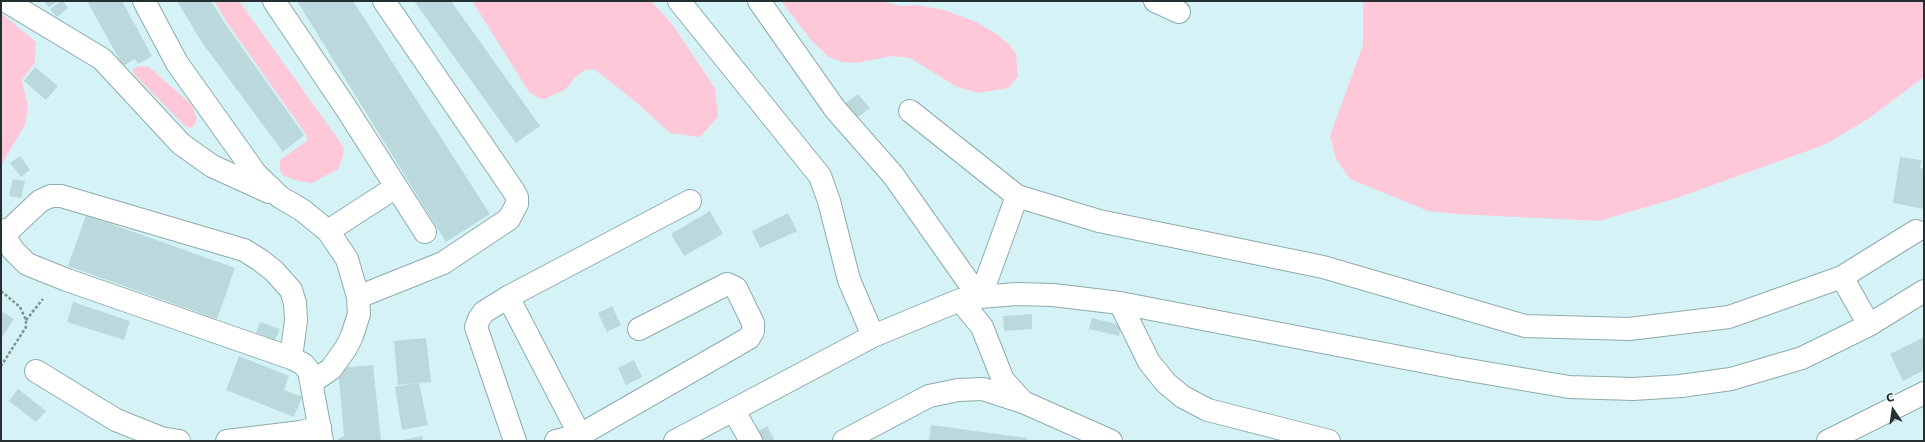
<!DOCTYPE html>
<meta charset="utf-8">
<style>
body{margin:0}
#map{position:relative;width:1925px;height:442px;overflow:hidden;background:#d5f3f6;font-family:"DejaVu Sans",sans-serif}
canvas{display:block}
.frame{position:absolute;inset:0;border:2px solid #232f30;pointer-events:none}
.north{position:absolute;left:1873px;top:390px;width:40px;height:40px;-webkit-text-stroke:3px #f1fdfe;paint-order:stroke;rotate:347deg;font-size:11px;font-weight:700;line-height:16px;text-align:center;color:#232f30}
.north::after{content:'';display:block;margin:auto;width:14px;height:18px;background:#232f30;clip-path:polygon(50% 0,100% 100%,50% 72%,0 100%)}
</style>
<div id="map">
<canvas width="1925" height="442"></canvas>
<div class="frame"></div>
<div class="north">С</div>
</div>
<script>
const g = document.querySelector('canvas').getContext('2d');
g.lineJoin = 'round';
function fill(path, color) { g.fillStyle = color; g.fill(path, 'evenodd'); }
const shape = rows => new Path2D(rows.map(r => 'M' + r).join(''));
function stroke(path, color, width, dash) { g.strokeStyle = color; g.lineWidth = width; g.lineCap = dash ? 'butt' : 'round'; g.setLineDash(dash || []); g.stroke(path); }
fill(shape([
 [214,1,239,1,338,139,344,148,342,160,338,169,312,183,299,181,284,176,280,171,280,160,307,141,307,136,228,24],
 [472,1,651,1,672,24,715,88,718,117,700,137,670,133,636,102,594,69,585,70,575,77,566,89,545,99,540,99,529,92],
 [781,1,880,1,902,6,916,5,944,10,976,22,995,33,1009,44,1016,54,1018,77,1008,88,979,93,957,87,910,58,892,56,855,63,842,62,829,57,811,40],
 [1363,1,1924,1,1924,77,1868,119,1824,145,1674,199,1599,221,1457,214,1428,211,1350,179,1336,159,1330,136,1363,45],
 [1,13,36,42,35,62,22,80,28,107,25,125,1,165],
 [139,66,149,67,192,105,197,119,193,127,190,128,185,126,133,73,133,69]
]), '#fec8d9');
fill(shape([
 [44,1,58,1,49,7],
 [61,1,63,1,68,8,57,17,50,9],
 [87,1,122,1,152,56,138,64,135,59,123,66],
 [177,1,211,1,226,25,304,135,283,152,201,41],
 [297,1,353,1,490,214,446,242],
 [414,1,451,1,540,126,516,143],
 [35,67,58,86,46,100,24,81],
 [858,94,870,108,854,120,843,105],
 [20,156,30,170,21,177,10,163],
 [1900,157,1921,160,1920,168,1924,169,1924,209,1893,203],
 [13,179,25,181,21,198,9,196],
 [710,211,723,234,684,256,671,234],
 [788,213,797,231,760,248,752,231],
 [86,215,235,268,217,319,68,266],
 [73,302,130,321,124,340,67,322],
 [612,306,621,325,607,332,598,313],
 [1,311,14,319,1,339],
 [1032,314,1032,329,1004,331,1003,316],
 [1092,318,1121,325,1119,336,1089,329],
 [260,322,280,329,275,340,256,333],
 [1924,337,1924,370,1903,381,1890,354],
 [426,338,431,382,419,383,428,425,402,430,395,387,415,383,398,385,394,341],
 [239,356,289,376,284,390,302,397,294,417,226,390],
 [634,360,642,377,626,385,618,368],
 [373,365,381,441,338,441,338,439,344,436,338,368],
 [18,389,46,411,36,422,9,401],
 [931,425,1027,438,1027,441,929,441],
 [767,426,775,441,756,441,752,435],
 [422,436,423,441,403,441,403,440]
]), '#bbd9dc');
const minor = shape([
 [6,1,102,59,181,144,212,166,269,192],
 [144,1,177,63,256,174,280,197,302,210,328,231,347,259,358,297],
 [274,1,346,108,425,232],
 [679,1,820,176,829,201,849,280,873,336],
 [759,1,835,109,893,175,979,297,984,287,1017,196],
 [1155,1,1179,12],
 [910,111,1017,196,1099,221,1323,267,1525,326,1629,329,1729,317,1842,277,1869,325],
 [1,230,13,250,27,264,67,280,291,358,303,364,309,371,322,441],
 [328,231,396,187],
 [4,235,40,201,51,196,61,196,244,250,260,260,274,271,291,290,295,303,296,320,291,358],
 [1842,277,1916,231],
 [508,297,583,441],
 [960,300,982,327,1003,380,1023,402,1111,441],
 [1120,303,1149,362,1166,383,1183,397,1208,410,1329,441],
 [36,371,116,420,161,438,179,441],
 [312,382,331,369,346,348,352,336,359,314,358,297,443,263,509,219,517,204,517,197,513,190,384,1],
 [734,411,751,441],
 [227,441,301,432,320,427],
 [515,441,476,327,479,319,484,312,508,297,690,201],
 [556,441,580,435,749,338,753,331,753,323,736,288,727,284,639,329],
 [675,441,873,336,960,300,979,297,1017,294,1053,295,1120,303,1457,368,1569,387,1633,389,1681,386,1731,379,1802,358,1869,325,1924,291],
 [844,441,929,396,958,390,983,389,1023,402],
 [1828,441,1924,393]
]);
stroke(minor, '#8eabad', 24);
stroke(shape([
 [1,291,20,307,26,320,26,327,1,366],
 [26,320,43,299]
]), '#7d9294', 2.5, [3, 2]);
stroke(minor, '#fff', 22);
</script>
